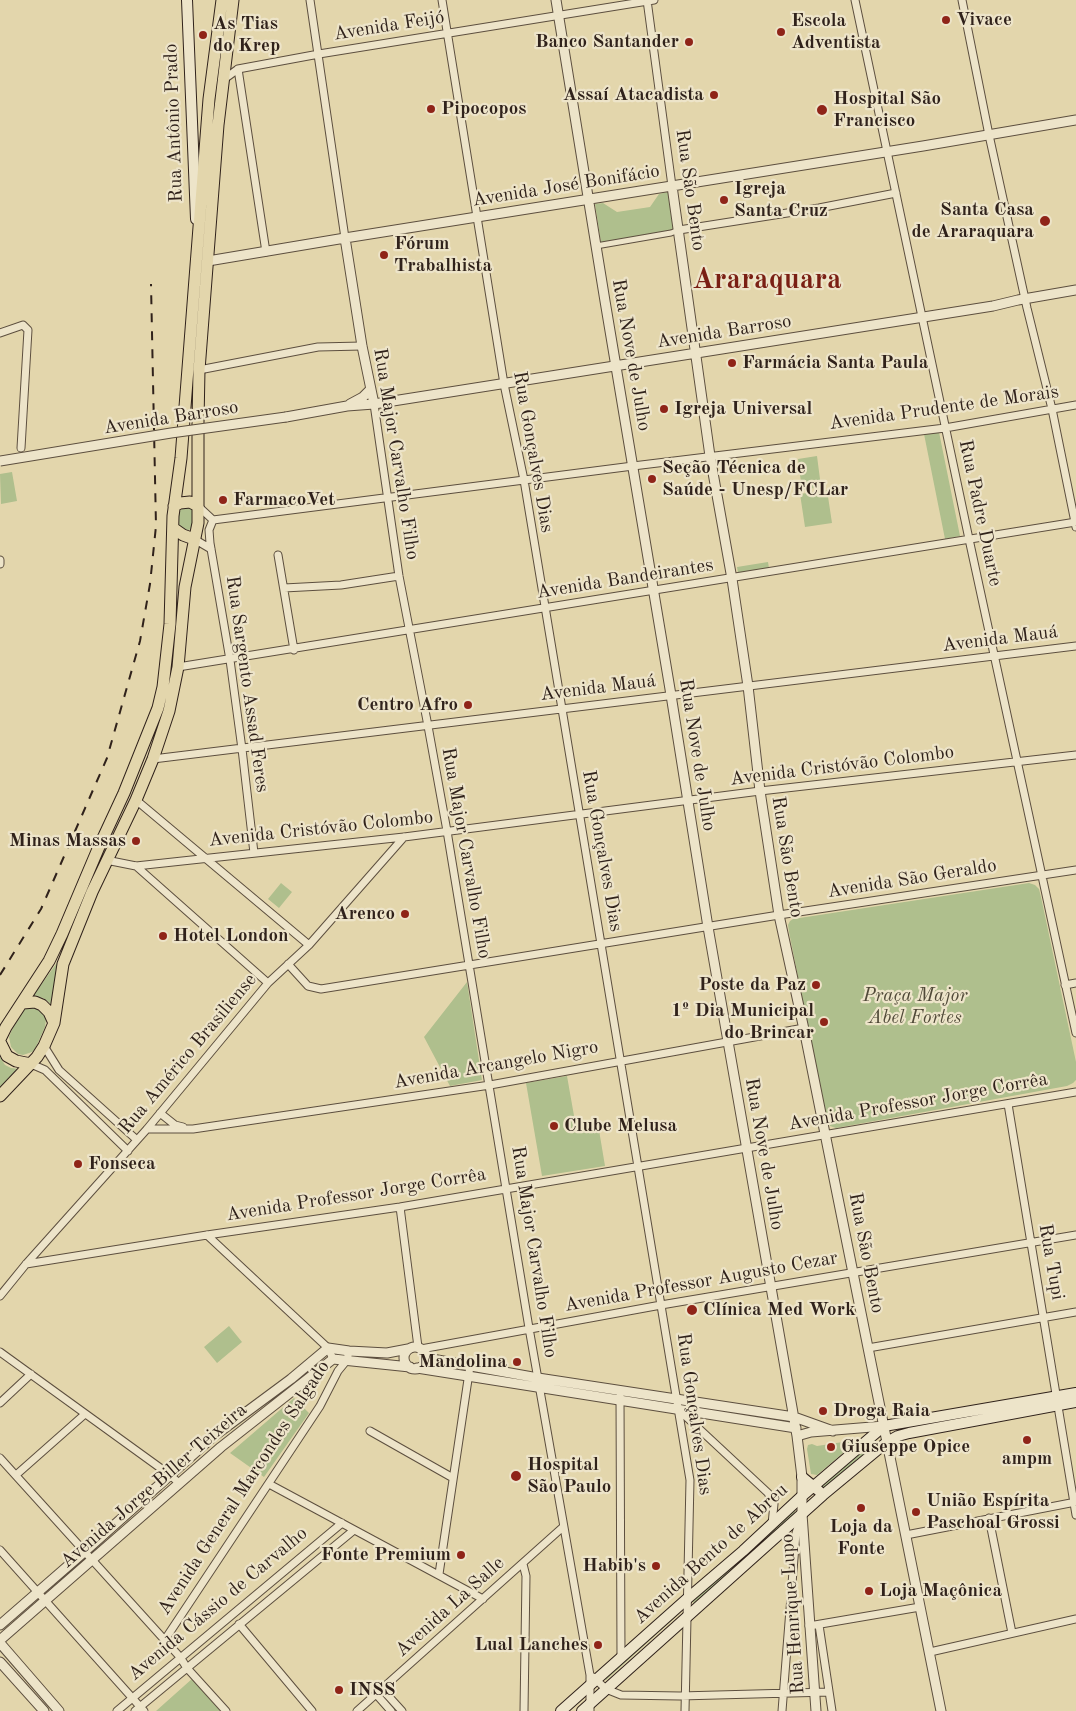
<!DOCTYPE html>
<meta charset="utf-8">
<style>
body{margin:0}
canvas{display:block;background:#e3d6ac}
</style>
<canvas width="1076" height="1711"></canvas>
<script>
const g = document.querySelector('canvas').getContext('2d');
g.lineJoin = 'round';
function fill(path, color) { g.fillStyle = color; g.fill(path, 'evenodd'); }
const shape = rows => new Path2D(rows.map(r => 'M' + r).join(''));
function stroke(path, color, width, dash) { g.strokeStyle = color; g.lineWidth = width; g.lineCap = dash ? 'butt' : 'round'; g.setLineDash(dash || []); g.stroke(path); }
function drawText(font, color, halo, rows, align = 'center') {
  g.font = font + ' "Old Standard TT",serif'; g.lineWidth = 4.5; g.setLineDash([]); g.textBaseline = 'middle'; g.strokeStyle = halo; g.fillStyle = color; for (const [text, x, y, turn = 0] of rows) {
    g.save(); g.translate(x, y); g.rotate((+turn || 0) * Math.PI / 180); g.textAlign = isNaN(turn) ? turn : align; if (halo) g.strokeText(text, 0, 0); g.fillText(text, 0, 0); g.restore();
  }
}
fill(shape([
 [668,192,675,231,601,243,595,204,603,203,617,212,650,207,659,194],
 [939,432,960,536,945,539,924,434],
 [817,456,821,487,802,490,798,459],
 [12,472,17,501,1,504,0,474],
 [827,490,832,523,805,527,800,494],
 [183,507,191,508,193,511,192,527,189,530,185,530,179,526,178,523,179,512],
 [768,562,769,568,738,573,737,567],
 [281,883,292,892,279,908,268,899],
 [1029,883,1035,885,1039,889,1041,897,1076,1062,1076,1080,1073,1083,1067,1086,836,1128,830,1126,826,1117,789,932,788,925,790,921,793,919],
 [61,957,51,1004,43,998,33,996],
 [467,982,482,1080,450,1086,424,1037],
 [28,1007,40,1009,43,1013,46,1020,45,1027,35,1049,32,1052,23,1055,18,1054,11,1047,9,1037,17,1018,23,1010],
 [0,1057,5,1065,11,1068,20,1069,0,1088],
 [567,1076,576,1127,598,1124,605,1166,542,1176,526,1083],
 [229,1326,242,1342,217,1363,204,1347],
 [294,1398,309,1413,264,1477,230,1453],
 [852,1438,855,1439,855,1443,817,1475,811,1474,807,1449,808,1445,812,1444,817,1446,843,1442,848,1439],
 [867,1444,871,1449,827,1487,822,1487,820,1485],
 [796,1509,793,1517,694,1603,691,1601],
 [677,1610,679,1614,606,1680,603,1677],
 [193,1678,222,1711,156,1711]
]), '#afbf8d');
const pedestrian = shape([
 [596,246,671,233,679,230]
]);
const minor = shape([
 [310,0,345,238],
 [442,0,504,384,524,480,690,1480,685,1711],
 [647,0,672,186],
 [855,0,969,539,1076,1033],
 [962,0,989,135,1027,308,1052,409,1076,527],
 [238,69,266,252],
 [223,80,238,69,319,54,654,0],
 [679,230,819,208,896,193],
 [0,333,23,325,28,330,21,448],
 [199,370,318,347,362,346],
 [374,404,399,576,428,726,447,831,529,1328,590,1675,590,1711],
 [198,506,213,520],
 [213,520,633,466,945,428,1076,405],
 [213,520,209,530,210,543,230,660,242,749,254,853],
 [194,539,211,549],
 [278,555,294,650],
 [0,560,0,564],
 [284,588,341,585,399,576],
 [178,667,1076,522],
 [153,759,1076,646],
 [136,800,309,945],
 [106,860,136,866,404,837,760,791,1076,755],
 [136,866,268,983],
 [288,964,308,986,321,989,779,915,1076,870],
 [1065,985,1076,983],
 [44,1046,59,1070,137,1140],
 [31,1064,45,1070,128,1151],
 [1008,1104,1076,1515],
 [160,1113,175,1125,183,1127],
 [147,1129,193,1129,490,1085,804,1028],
 [400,1207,418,1347],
 [207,1235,328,1348,333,1359],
 [26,1264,207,1235,400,1207,1076,1092],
 [0,1296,26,1264,147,1129,268,983,309,945,404,837],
 [868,1348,1076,1312],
 [421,1349,661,1305,1076,1235],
 [0,1352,170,1475,179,1483],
 [620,1396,621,1657],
 [0,1403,31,1374],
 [680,1411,768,1493,774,1504,772,1524],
 [370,1431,453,1478],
 [0,1458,180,1657,187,1668,226,1711],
 [16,1475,85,1414],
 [269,1484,483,1599],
 [989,1518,1012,1633],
 [906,1535,1076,1502],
 [0,1550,144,1711],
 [523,1564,526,1576,524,1711],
 [439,1574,470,1366],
 [239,1624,312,1711],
 [819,1625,832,1711],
 [809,1626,920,1607],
 [164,1641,320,1406,338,1371,347,1360,349,1351],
 [930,1652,1076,1619],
 [593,1677,606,1689,621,1695,680,1696,829,1692],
 [382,1689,402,1711],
 [376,1694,391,1711],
 [117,1711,342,1523],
 [135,1711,354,1530],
 [357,1711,563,1527],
 [782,1711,796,1533,801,1517]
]);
const tertiary = shape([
 [556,0,605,301,671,695,708,927,797,1436,802,1477,802,1514,816,1711],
 [672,186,710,456,732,579,748,686,760,791,779,915,805,1034,941,1711],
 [345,238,362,346,374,404],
 [208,261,345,238,923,146,1076,120],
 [350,404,363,397,371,389],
 [286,417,347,406,374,404,665,358,993,306,1018,300,1076,290],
 '404 1358a11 11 0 1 1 22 0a11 11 0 1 1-22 0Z',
 [424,1353,432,1359,538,1378,794,1417,833,1431],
 [417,1368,796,1428],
 [797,1436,811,1432,884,1426],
 [0,1625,84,1552,214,1436,291,1379,328,1348,349,1351,387,1353,408,1349],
 [0,1640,221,1447,333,1359,410,1367],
 [0,1643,59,1711],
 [0,1662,44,1711]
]);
const secondary = shape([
 [187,0,196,219],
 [802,1477,819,1491],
 [561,1711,688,1598,743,1551,801,1497,884,1426,1076,1393],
 [582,1711,823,1495,887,1442,898,1436,909,1433,1076,1402]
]);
const primary = shape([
 [174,506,180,503,190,502,198,506],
 [173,528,183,535,194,539],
 [23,1003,35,1002,42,1005,49,1012,54,1023],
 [0,1039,6,1027,49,961,62,934,98,849,124,793,158,708,163,687,170,624,173,516,181,458,209,99,222,0],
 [0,1042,7,1056,16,1061,31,1064],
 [0,1096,37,1057,44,1046,54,1023,63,964,92,892,136,800,153,759,169,711,178,667,185,587,198,523,198,422,199,370,218,125,233,0]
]);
stroke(pedestrian, '#5d4f3f', 7);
stroke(minor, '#5d4f3f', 9);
stroke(tertiary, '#5d4f3f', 11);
stroke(secondary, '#30221b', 12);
stroke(primary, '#30221b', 13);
stroke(pedestrian, '#ede4c9', 5);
stroke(minor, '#ede4c9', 7);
stroke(tertiary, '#ede4c9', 9);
stroke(secondary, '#ede4c9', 10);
stroke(primary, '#e3d6ac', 11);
stroke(shape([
 [0,975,41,909,107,758,140,641,150,584,156,526,151,284]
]), '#30221b', 2, [9, 9]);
const tertiaryBridge = shape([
 [0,461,171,433,286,417]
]);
stroke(tertiaryBridge, '#5d4f3f', 11, []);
stroke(tertiaryBridge, '#ede4c9', 9);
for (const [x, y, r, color] of [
 [946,20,5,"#8f2418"],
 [781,32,5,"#8f2418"],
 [203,35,5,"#8f2418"],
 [689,42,5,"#8f2418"],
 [714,95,5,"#8f2418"],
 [431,109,5,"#8f2418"],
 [822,110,6,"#8f2418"],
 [724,200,5,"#8f2418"],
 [1045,221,6,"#8f2418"],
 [384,255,5,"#8f2418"],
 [732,363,5,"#8f2418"],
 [664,409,5,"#8f2418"],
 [652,479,5,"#8f2418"],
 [223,500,5,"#8f2418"],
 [468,705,5,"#8f2418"],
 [136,841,5,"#8f2418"],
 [405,914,5,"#8f2418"],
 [163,936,5,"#8f2418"],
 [816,985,5,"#8f2418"],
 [824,1022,5,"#8f2418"],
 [554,1126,5,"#8f2418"],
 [78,1164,5,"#8f2418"],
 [692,1310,6,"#8f2418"],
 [517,1362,5,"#8f2418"],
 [823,1411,5,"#8f2418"],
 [1027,1440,5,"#8f2418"],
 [831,1447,5,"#8f2418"],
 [516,1476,6,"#8f2418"],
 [861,1508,5,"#8f2418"],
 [916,1512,5,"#8f2418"],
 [461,1555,5,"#8f2418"],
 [656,1566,5,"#8f2418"],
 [869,1591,5,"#8f2418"],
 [598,1645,5,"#8f2418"],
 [339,1690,5,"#8f2418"]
]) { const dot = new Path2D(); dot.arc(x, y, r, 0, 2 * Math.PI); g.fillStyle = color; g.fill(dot); stroke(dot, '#ede4c9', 2); }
drawText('bold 19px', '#30221b', '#ede4c9', [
 ["Vivace",956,20],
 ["Escola",791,21],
 ["Adventista",791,43],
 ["As Tias",213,24],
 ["do Krep",213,46],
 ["Banco Santander",679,42,"right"],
 ["Assaí Atacadista",704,95,"right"],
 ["Hospital São",833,99],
 ["Francisco",833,121],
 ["Pipocopos",441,109],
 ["Igreja",734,189],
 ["Santa Cruz",734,211],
 ["Santa Casa",1034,210,"right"],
 ["de Araraquara",1034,232,"right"],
 ["Fórum",394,244],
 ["Trabalhista",394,266],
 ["Farmácia Santa Paula",742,363],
 ["Igreja Universal",674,409],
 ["Seção Técnica de",662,468],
 ["Saúde - Unesp/FCLar",662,490],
 ["FarmacoVet",233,500],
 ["Centro Afro",458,705,"right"],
 ["Minas Massas",126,841,"right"],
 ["Arenco",395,914,"right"],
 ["Hotel London",173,936],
 ["Poste da Paz",806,985,"right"],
 ["1º Dia Municipal",814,1011,"right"],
 ["do Brincar",814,1033,"right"],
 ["Clube Melusa",564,1126],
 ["Fonseca",88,1164],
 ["Clínica Med Work",703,1310],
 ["Mandolina",507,1362,"right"],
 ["Droga Raia",833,1411],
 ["Giuseppe Opice",841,1447],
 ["ampm",1027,1459,"center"],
 ["Hospital",527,1465],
 ["São Paulo",527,1487],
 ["União Espírita",926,1501],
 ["Paschoal Grossi",926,1523],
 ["Loja da",861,1527,"center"],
 ["Fonte",861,1549,"center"],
 ["Fonte Premium",451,1555,"right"],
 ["Habib's",646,1566,"right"],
 ["Loja Maçônica",879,1591],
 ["Lual Lanches",588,1645,"right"],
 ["INSS",349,1690]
], 'left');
drawText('19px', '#30221b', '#ede4c9', [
 ["Avenida Feijó",389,26,-9],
 ["Rua Antônio Prado",174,123,-92],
 ["Avenida José Bonifácio",566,186,-9],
 ["Rua São Bento",690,190,82],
 ["Avenida Barroso",724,332,-9],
 ["Rua Nove de Julho",631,355,80],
 ["Avenida Prudente de Morais",944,408,-8],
 ["Avenida Barroso",171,418,-9],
 ["Rua Gonçalves Dias",533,452,80],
 ["Rua Major Carvalho Filho",396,454,81],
 ["Rua Padre Duarte",980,513,78],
 ["Avenida Bandeirantes",625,579,-9],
 ["Avenida Mauá",1000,639,-7],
 ["Rua Sargento Assad Feres",247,684,82],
 ["Avenida Mauá",598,688,-7],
 ["Rua Nove de Julho",697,755,81],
 ["Avenida Cristóvão Colombo",842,766,-7],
 ["Avenida Cristóvão Colombo",321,829,-6],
 ["Rua Gonçalves Dias",602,851,80],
 ["Rua Major Carvalho Filho",466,853,80],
 ["Rua São Bento",787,857,81],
 ["Avenida São Geraldo",912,879,-9],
 ["Rua Américo Brasiliense",188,1054,-50],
 ["Avenida Arcangelo Nigro",496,1065,-10],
 ["Avenida Professor Jorge Corrêa",918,1102,-10],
 ["Rua Nove de Julho",764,1154,80],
 ["Avenida Professor Jorge Corrêa",356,1195,-9],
 ["Rua Major Carvalho Filho",534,1252,81],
 ["Rua São Bento",866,1253,79],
 ["Rua Tupi",1051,1262,80],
 ["Avenida Professor Augusto Cezar",701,1282,-10],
 ["Rua Gonçalves Dias",694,1414,82],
 ["Avenida Jorge Biller Teixeira",154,1486,-41],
 ["Avenida General Marcondes Salgado",244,1488,-57],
 ["Avenida Bento de Abreu",711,1554,-42],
 ["Avenida Cássio de Carvalho",218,1604,-40],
 ["Avenida La Salle",450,1607,-42],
 ["Rua Henrique Lupo",793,1614,-94]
]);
drawText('italic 19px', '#504938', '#ede4c9', [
 ["Praça Major",915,996],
 ["Abel Fortes",915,1018]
]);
drawText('bold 29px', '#7a1f14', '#ede4c9', [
 ["Araraquara",767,280]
]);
</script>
